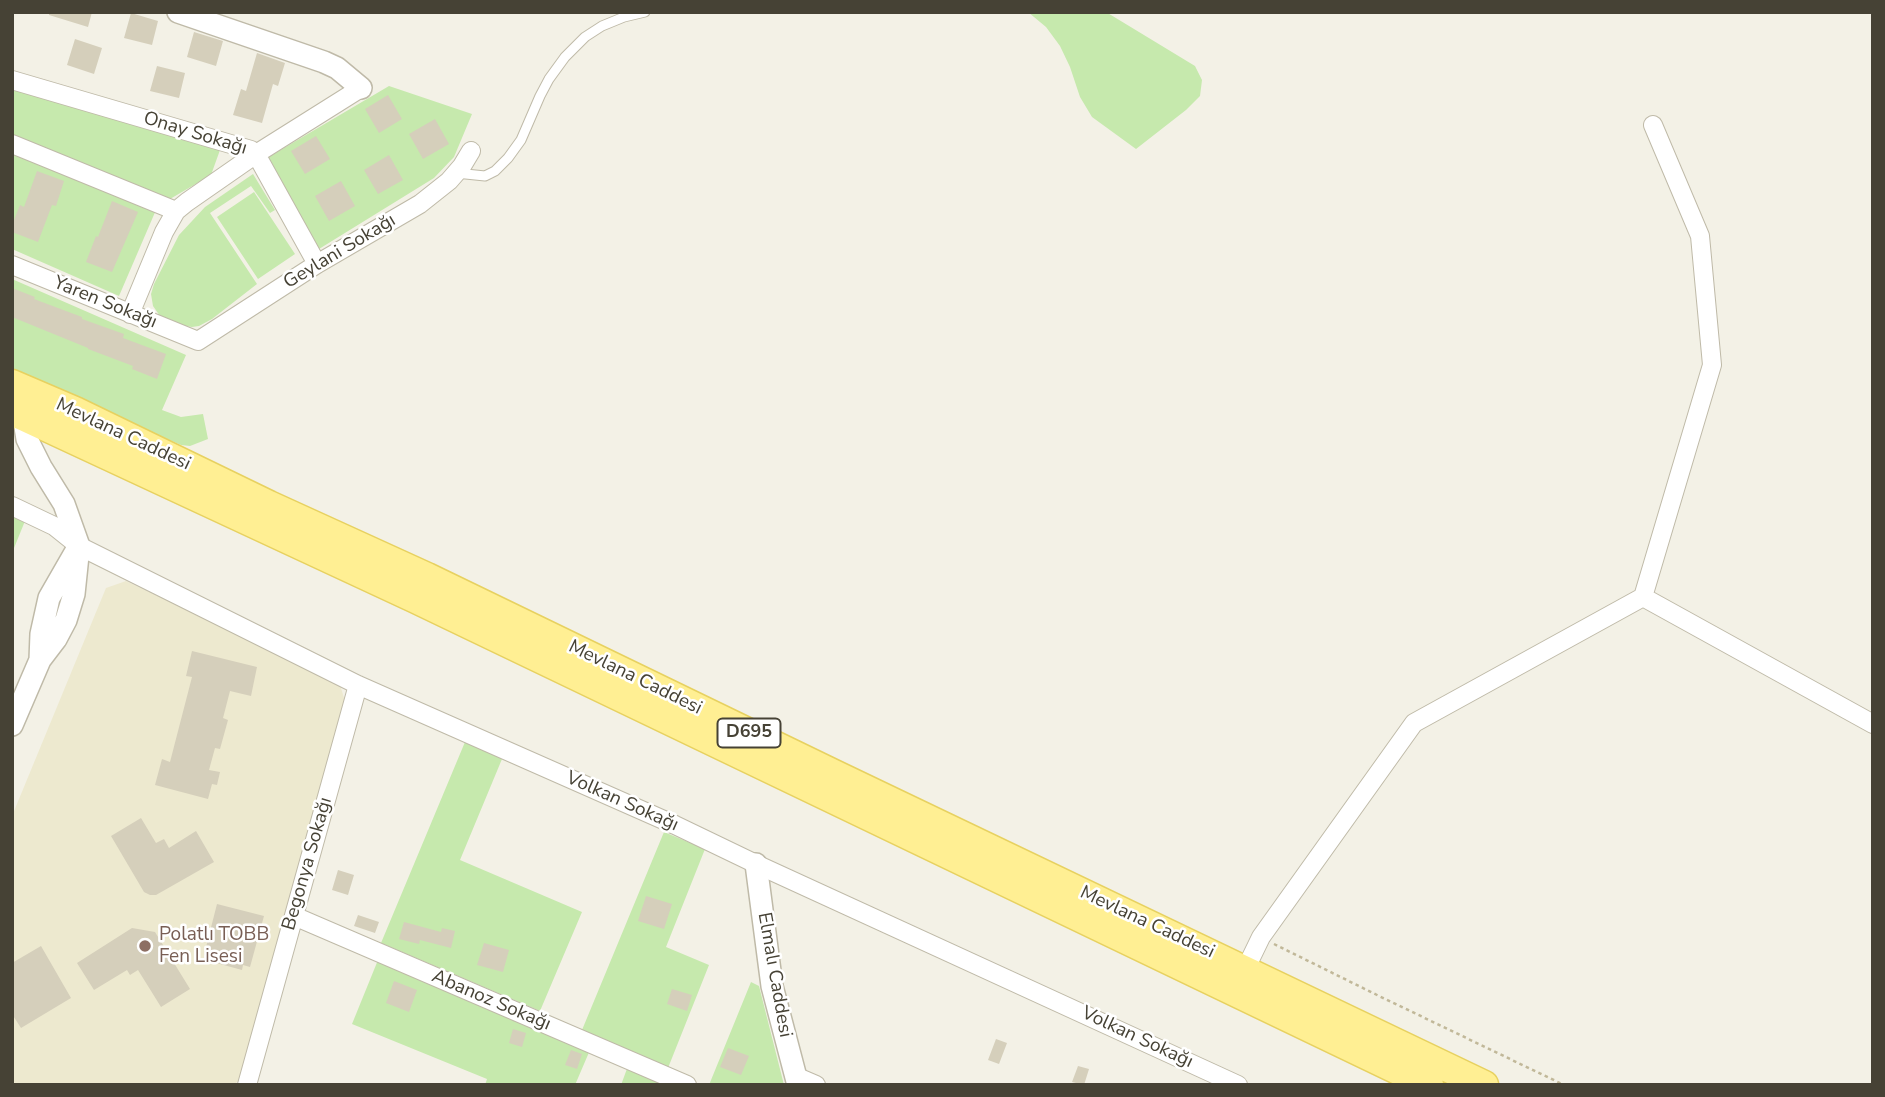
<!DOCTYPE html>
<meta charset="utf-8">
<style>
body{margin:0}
#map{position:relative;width:1885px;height:1097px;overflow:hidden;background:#f3f1e6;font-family:"Nunito Sans",sans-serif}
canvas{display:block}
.frame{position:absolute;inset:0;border:14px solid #464235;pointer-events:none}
</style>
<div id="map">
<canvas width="1885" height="1097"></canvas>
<div class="frame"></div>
</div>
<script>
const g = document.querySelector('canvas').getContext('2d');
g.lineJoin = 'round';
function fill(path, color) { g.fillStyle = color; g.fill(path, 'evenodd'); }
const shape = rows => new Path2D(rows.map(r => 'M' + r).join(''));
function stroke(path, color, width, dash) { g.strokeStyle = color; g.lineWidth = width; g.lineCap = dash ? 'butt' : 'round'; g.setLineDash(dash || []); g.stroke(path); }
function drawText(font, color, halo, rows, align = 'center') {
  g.font = font + ' "Nunito Sans",sans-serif'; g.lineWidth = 5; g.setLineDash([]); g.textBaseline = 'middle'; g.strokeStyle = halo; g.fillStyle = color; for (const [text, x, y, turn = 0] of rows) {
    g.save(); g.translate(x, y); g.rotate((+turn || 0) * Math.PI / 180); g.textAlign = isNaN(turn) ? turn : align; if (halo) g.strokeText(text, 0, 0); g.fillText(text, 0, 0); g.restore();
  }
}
fill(shape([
 [126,581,339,681,346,705,242,1077,234,1085,12,1084,12,816,106,588]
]), '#ede9cf');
fill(shape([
 [1028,12,1106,12,1195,66,1202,80,1200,96,1186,110,1136,149,1092,117,1080,97,1070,67,1060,46,1046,27],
 [389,86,472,114,454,157,434,178,319,249,267,158],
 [12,89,220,150,211,175,170,199,12,135],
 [12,151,156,210,119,296,12,249],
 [253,174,275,210,270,213,251,186,210,213,257,284,212,319,199,326,192,327,179,325,160,316,153,306,151,294,154,284,179,235,205,207],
 [254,192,295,254,258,279,217,217],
 [12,279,186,355,162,410,181,417,203,414,208,439,190,446,181,445,12,371],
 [12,515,25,521,12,553],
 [465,742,502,759,460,860,582,912,540,1011,381,943],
 [664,832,705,849,666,947,709,965,668,1068,582,1030],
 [378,960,590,1050,575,1085,485,1085,487,1079,352,1024],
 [751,982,759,986,784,1085,709,1085],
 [628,1066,666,1085,621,1085]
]), '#c6e9ad');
fill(shape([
 [49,12,92,12,88,27,49,15],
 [131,13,158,21,152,45,124,38],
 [194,32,223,41,216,66,187,57],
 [75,39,102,48,94,74,67,65],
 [257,53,285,63,278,86,273,84,262,123,233,115,241,89,246,91],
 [157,66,185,73,179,98,150,91],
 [388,95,402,119,379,133,365,109],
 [435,119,449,144,423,159,409,134],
 [316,136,330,159,305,174,291,151],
 [389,155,403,180,378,194,364,170],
 [37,171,64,181,56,206,52,205,38,242,12,232,12,225,20,205,24,207],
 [341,181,355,206,329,221,315,196],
 [112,201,138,212,112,272,86,262,96,236,98,237],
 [12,288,35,297,34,299,82,317,82,319,124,334,123,338,166,354,157,379,132,369,133,366,88,349,88,348,12,317],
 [192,651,257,667,251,696,230,691,223,718,228,720,220,749,215,748,209,770,220,772,217,785,212,784,208,799,155,785,162,759,170,762,192,677,186,676],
 [141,818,156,843,164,839,169,848,196,831,214,862,156,895,150,895,144,892,111,836],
 [338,870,354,875,348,895,332,890],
 [646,896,672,904,664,929,638,921],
 [217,904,264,916,250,967,243,965,242,970,209,961,210,956,204,955],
 [358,915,379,922,375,933,354,926],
 [404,922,441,932,442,928,455,931,451,948,420,940,419,944,399,939],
 [132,928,155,932,190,989,161,1007,138,970,130,975,127,970,94,990,77,963],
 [484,943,509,950,503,972,477,965],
 [41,946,71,998,21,1028,12,1014,12,963],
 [394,981,417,990,409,1012,386,1003],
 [672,989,692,995,687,1011,667,1004],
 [513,1029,526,1033,522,1047,509,1043],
 [996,1039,1007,1043,999,1064,988,1060],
 [728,1048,749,1056,741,1075,720,1067],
 [571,1050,582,1054,577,1069,565,1065],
 [1078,1066,1089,1069,1084,1085,1072,1082]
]), '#d5cfbb');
const service = shape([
 [456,173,485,176,495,171,508,158,521,140,540,96,549,79,565,57,585,37,602,26,624,17,645,12]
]);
const minor = shape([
 [12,80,251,150,256,154,317,264],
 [12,144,176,211],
 [12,265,198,341,317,264,420,204,449,181,462,166,471,151],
 [130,314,164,232,176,211,187,202,256,154,361,88],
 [12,506,54,526,79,546,358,685,675,825,756,864,1238,1085],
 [1643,597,1873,724],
 [294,916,687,1085],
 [1245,970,1261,937,1414,723,1643,597,1712,365,1700,236,1653,125],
 [795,1076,816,1085],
 [247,1085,358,685]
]);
const tertiary = shape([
 [178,12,324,62,337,68,361,88],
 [40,660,41,634,49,598,76,551],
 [12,725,40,660,56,639,66,620,74,594,79,546,64,504,41,467,27,439,23,415],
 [756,864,772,986,798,1085]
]);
const primary = shape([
 [12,384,75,411,269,505,427,577,836,775,1484,1085],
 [12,411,416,599,1429,1085]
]);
stroke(service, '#bfbaa8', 11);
stroke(minor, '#bfbaa8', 20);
stroke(tertiary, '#bfbaa8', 24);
stroke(primary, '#e7d160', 31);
stroke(shape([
 [1274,944,1377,995,1564,1085]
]), '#c1b899', 2.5, [3.5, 3.5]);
stroke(service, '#fff', 9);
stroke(minor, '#fff', 18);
stroke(tertiary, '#fff', 21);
stroke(primary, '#ffef93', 28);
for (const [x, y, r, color] of [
 [145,946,7,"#8d6e63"]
]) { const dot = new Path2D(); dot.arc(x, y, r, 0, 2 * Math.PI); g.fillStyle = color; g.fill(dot); stroke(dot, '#fff', 2.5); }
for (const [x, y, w] of [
 [749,733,63]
]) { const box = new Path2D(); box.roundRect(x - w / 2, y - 14.5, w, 29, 5); g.fillStyle = '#fff'; g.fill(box); stroke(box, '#464235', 2); }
drawText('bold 18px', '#464235', null, [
 ["D695",749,733]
]);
drawText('19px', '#464235', '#fff', [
 ["Onay Sokağı",195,134,17],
 ["Geylani Sokağı",340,252,-31],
 ["Yaren Sokağı",105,303,22],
 ["Mevlana Caddesi",123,435,25],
 ["Mevlana Caddesi",635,678,26],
 ["Volkan Sokağı",622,802,24],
 ["Begonya Sokağı",308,864,-74],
 ["Mevlana Caddesi",1147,923,25],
 ["Elmalı Caddesi",774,975,80],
 ["Abanoz Sokağı",491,1001,23],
 ["Volkan Sokağı",1137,1038,25]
]);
drawText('19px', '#785e54', '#fff', [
 ["Polatlı TOBB",159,935],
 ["Fen Lisesi",159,957]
], 'left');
</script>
